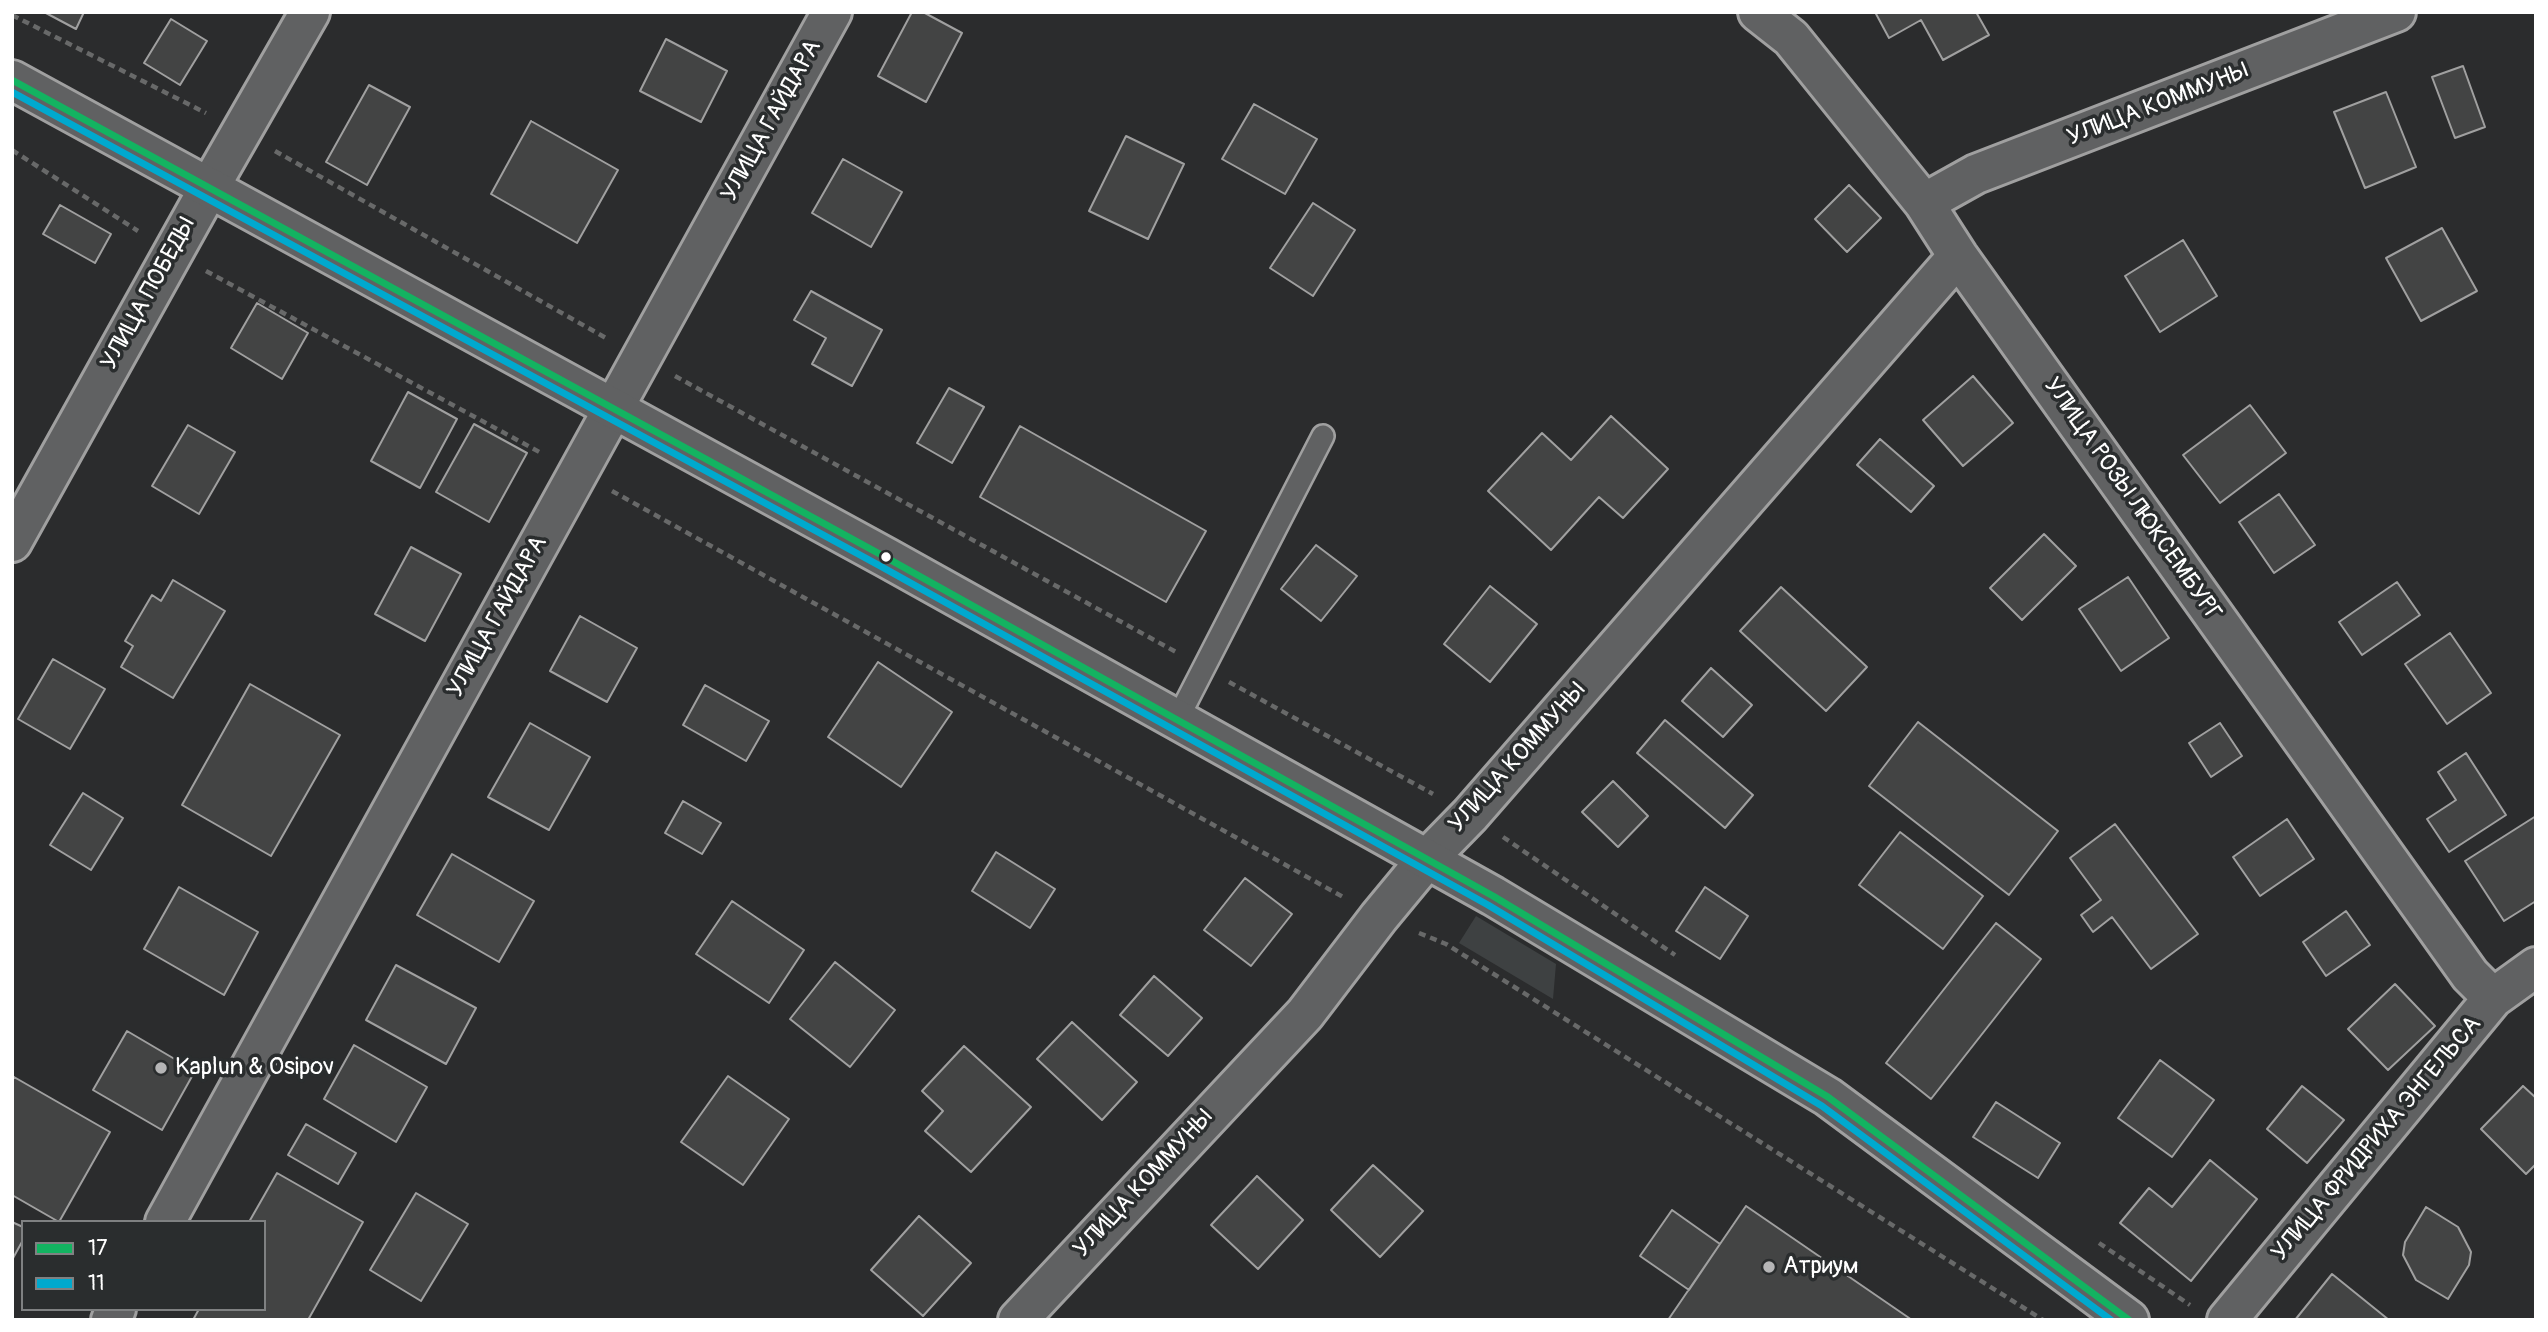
<!DOCTYPE html>
<meta charset="utf-8">
<style>
body{margin:0}
#map{position:relative;width:2548px;height:1332px;overflow:hidden;background:#2b2c2d;font-family:Pangolin,sans-serif}
canvas{display:block}
.frame{position:absolute;inset:0;border:14px solid #fff;pointer-events:none}
.legend{position:absolute;left:21px;top:1220px;width:245px;height:91px;box-sizing:border-box;background:#2a2d2e;border:2px solid #7f8182;margin:0;padding:9px 12px;list-style:none;font-size:21px;color:#fff}
.legend li{display:flex;align-items:center;gap:14px;height:35px}
.legend b{width:35px;border:2px solid #7f8182}
</style>
<div id="map">
<canvas width="2548" height="1332"></canvas>
<div class="frame"></div>
<ul class="legend">
<li><b style="height:9px;background:#13b361"></b>17</li>
<li><b style="height:9px;background:#00a9ce"></b>11</li>
</ul>
</div>
<script>
const g = document.querySelector('canvas').getContext('2d');
g.lineJoin = 'round';
function fill(path, color) { g.fillStyle = color; g.fill(path, 'evenodd'); }
const shape = rows => new Path2D(rows.map(r => 'M' + r).join(''));
function stroke(path, color, width, dash) { g.strokeStyle = color; g.lineWidth = width; g.lineCap = dash ? 'butt' : 'round'; g.setLineDash(dash || []); g.stroke(path); }
function drawText(font, color, halo, rows, align = 'center') {
  g.font = font + ' Pangolin,sans-serif'; g.lineWidth = 7; g.setLineDash([]); g.textBaseline = 'middle'; g.strokeStyle = halo; g.fillStyle = color; for (const [text, x, y, turn = 0] of rows) {
    g.save(); g.translate(x, y); g.rotate((+turn || 0) * Math.PI / 180); g.textAlign = isNaN(turn) ? turn : align; if (halo) g.strokeText(text, 0, 0); g.fillText(text, 0, 0); g.restore();
  }
}
fill(shape([
 [1476,916,1556,964,1553,999,1459,943]
]), '#3e4142');
const building = shape([
 [44,12,84,12,76,29,44,12],
 [912,12,923,12,962,33,926,102,878,76,912,12],
 [1875,12,1976,12,1989,35,1943,60,1921,20,1889,38,1875,12],
 [171,19,207,41,180,85,144,63,171,19],
 [666,39,727,71,701,122,640,91,666,39],
 [2463,66,2485,127,2455,138,2432,77,2463,66],
 [369,85,410,107,367,185,326,162,369,85],
 [2386,92,2416,167,2365,188,2334,112,2386,92],
 [1254,104,1317,139,1285,194,1222,159,1254,104],
 [531,121,618,170,577,243,491,194,531,121],
 [1126,136,1184,164,1148,239,1089,211,1126,136],
 [843,159,902,192,871,247,812,213,843,159],
 [1849,185,1881,218,1847,252,1815,219,1849,185],
 [1313,203,1355,230,1313,296,1270,268,1313,203],
 [60,205,111,234,95,263,43,234,60,205],
 [2442,228,2477,291,2421,321,2386,258,2442,228],
 [2183,240,2217,296,2160,332,2125,276,2183,240],
 [811,291,882,330,852,386,812,364,826,338,794,320,811,291],
 [257,303,308,333,282,379,231,348,257,303],
 [1973,376,2013,423,1963,466,1923,420,1973,376],
 [949,388,984,407,952,463,917,443,949,388],
 [408,392,457,419,420,488,371,461,408,392],
 [2250,405,2286,453,2220,503,2183,455,2250,405],
 [1611,416,1668,469,1623,518,1599,497,1551,550,1488,491,1542,433,1571,460,1611,416],
 [474,424,527,453,489,522,436,492,474,424],
 [188,425,235,452,199,514,152,486,188,425],
 [1020,426,1206,531,1166,602,980,497,1020,426],
 [1880,439,1934,486,1911,512,1857,465,1880,439],
 [2279,494,2315,545,2274,573,2239,522,2279,494],
 [2044,534,2076,566,2022,620,1990,588,2044,534],
 [1316,545,1357,576,1321,621,1281,589,1316,545],
 [411,547,461,574,425,641,375,614,411,547],
 [2128,577,2169,638,2121,671,2079,609,2128,577],
 [173,580,225,611,173,698,121,667,133,646,125,641,152,595,161,601,173,580],
 [2397,582,2420,615,2362,655,2339,622,2397,582],
 [1490,586,1537,624,1490,682,1444,644,1490,586],
 [1781,587,1867,667,1826,711,1740,631,1781,587],
 [580,616,637,648,607,702,550,671,580,616],
 [2450,633,2491,693,2447,724,2405,664,2450,633],
 [53,659,105,689,70,749,18,719,53,659],
 [878,662,952,712,901,787,828,737,878,662],
 [1711,668,1752,705,1723,737,1682,701,1711,668],
 [250,684,340,735,271,856,182,805,250,684],
 [705,685,769,721,746,761,683,725,705,685],
 [1665,720,1753,795,1725,828,1637,753,1665,720],
 [1918,722,2058,831,2009,895,1869,786,1918,722],
 [530,723,590,757,549,830,488,797,530,723],
 [2220,723,2242,756,2211,777,2189,743,2220,723],
 [2466,753,2506,815,2449,852,2427,819,2456,800,2438,772,2466,753],
 [1613,781,1648,816,1618,847,1582,812,1613,781],
 [83,793,123,818,91,870,50,845,83,793],
 [683,801,721,823,702,854,665,833,683,801],
 [2536,816,2536,901,2504,921,2465,861,2536,816],
 [2287,819,2314,859,2260,896,2233,857,2287,819],
 [2115,824,2198,934,2151,969,2112,917,2093,932,2081,915,2101,900,2070,858,2115,824],
 [1900,832,1983,896,1943,949,1859,885,1900,832],
 [996,852,1055,889,1030,928,972,891,996,852],
 [452,854,534,901,499,962,417,915,452,854],
 [1245,878,1292,914,1251,966,1204,930,1245,878],
 [179,887,258,932,224,995,144,949,179,887],
 [1705,887,1748,916,1720,959,1676,931,1705,887],
 [732,901,804,950,769,1003,696,954,732,901],
 [2346,911,2370,945,2326,976,2303,942,2346,911],
 [1996,923,2041,959,1931,1099,1886,1063,1996,923],
 [835,962,895,1010,850,1067,790,1019,835,962],
 [396,965,476,1008,446,1064,366,1020,396,965],
 [1154,976,1202,1018,1168,1056,1120,1015,1154,976],
 [2395,984,2435,1026,2388,1070,2348,1029,2395,984],
 [1072,1022,1137,1082,1102,1120,1037,1059,1072,1022],
 [127,1031,195,1071,162,1130,93,1090,127,1031],
 [354,1045,427,1087,396,1142,324,1099,354,1045],
 [964,1046,1031,1107,971,1172,925,1131,943,1111,922,1091,964,1046],
 [2160,1060,2214,1100,2172,1157,2118,1118,2160,1060],
 [728,1076,789,1119,743,1185,681,1142,728,1076],
 [14,1077,110,1132,59,1222,12,1195,12,1081,14,1077],
 [2302,1086,2344,1120,2307,1163,2267,1129,2302,1086],
 [2523,1086,2536,1098,2536,1164,2526,1174,2481,1129,2523,1086],
 [1996,1102,2060,1143,2038,1178,1973,1137,1996,1102],
 [306,1124,356,1153,338,1184,288,1155,306,1124],
 [2210,1160,2257,1199,2191,1281,2120,1223,2149,1188,2172,1207,2210,1160],
 [1373,1165,1423,1211,1380,1257,1331,1210,1373,1165],
 [277,1173,363,1222,308,1320,193,1320,199,1309,264,1309,264,1222,249,1222,277,1173],
 [1257,1176,1303,1220,1258,1269,1211,1225,1257,1176],
 [416,1193,468,1224,421,1301,370,1270,416,1193],
 [1746,1206,1912,1320,1668,1320,1746,1206],
 [2426,1207,2458,1227,2471,1252,2469,1265,2448,1299,2416,1280,2403,1255,2405,1242,2426,1207],
 [1672,1210,1720,1244,1689,1290,1640,1256,1672,1210],
 [919,1216,971,1263,923,1316,871,1270,919,1216],
 [12,1222,23,1227,23,1240,12,1260,12,1222],
 [2332,1274,2389,1320,2295,1320,2332,1274]
]);
fill(building, '#434444');
stroke(building, '#a0a0a0', 2);
const service = shape([
 [1177,720,1323,436]
]);
const minor = shape([
 [1758,12,1791,38,1924,203,1958,256,2470,975,2493,998],
 [1924,203,1976,174,2396,12],
 [12,542,209,188,310,12],
 [165,1222,832,12],
 [111,1320,116,1309],
 [1018,1320,1305,1014,1379,917,1427,859,1470,815,1958,256],
 [2227,1320,2493,998,2536,967]
]);
const tertiary = shape([
 [12,80,887,558,1493,896,1828,1097,2129,1320]
]);
stroke(service, '#a0a0a0', 26);
stroke(minor, '#a0a0a0', 44);
stroke(tertiary, '#a0a0a0', 44);
stroke(shape([
 [12,15,206,113],
 [12,150,138,231],
 [275,151,606,338],
 [206,271,543,454],
 [675,376,1176,652],
 [612,491,1345,898],
 [1229,682,1433,794],
 [1503,837,1675,955],
 [1419,933,1446,944,2043,1320],
 [2099,1243,2190,1305]
]), '#686969', 4.5, [7, 5]);
stroke(service, '#606162', 21);
stroke(minor, '#606162', 38);
stroke(tertiary, '#606162', 38);
stroke(shape([
 [12,80,887,558,1493,896,1828,1097,2129,1320]
]), '#13b361', 7);
stroke(shape([
 [12,92,882,567,1488,905,1822,1106,2111,1320]
]), '#00a9ce', 7);
for (const [x, y, r, color] of [
 [886,557,6,"#fff"],
 [161,1068,7,"#b5b5b6"],
 [1769,1267,7,"#b5b5b6"]
]) { const dot = new Path2D(); dot.arc(x, y, r, 0, 2 * Math.PI); g.fillStyle = color; g.fill(dot); stroke(dot, '#2a2d2e', 2.5); }
drawText('24px', '#fff', '#2a2d2e', [
 ["УЛИЦА КОММУНЫ",2158,105,-21],
 ["УЛИЦА ГАЙДАРА",772,121,-61],
 ["УЛИЦА ПОБЕДЫ",149,294,-61],
 ["УЛИЦА РОЗЫ ЛЮКСЕМБУРГ",2132,500,55],
 ["УЛИЦА ГАЙДАРА",498,617,-61],
 ["УЛИЦА КОММУНЫ",1518,758,-48],
 ["УЛИЦА ФРИДРИХА ЭНГЕЛЬСА",2377,1139,-50],
 ["УЛИЦА КОММУНЫ",1144,1184,-47]
]);
drawText('24px', '#fff', '#2a2d2e', [
 ["Kaplun & Osipov",175,1068],
 ["Атриум",1783,1267]
], 'left');
</script>
